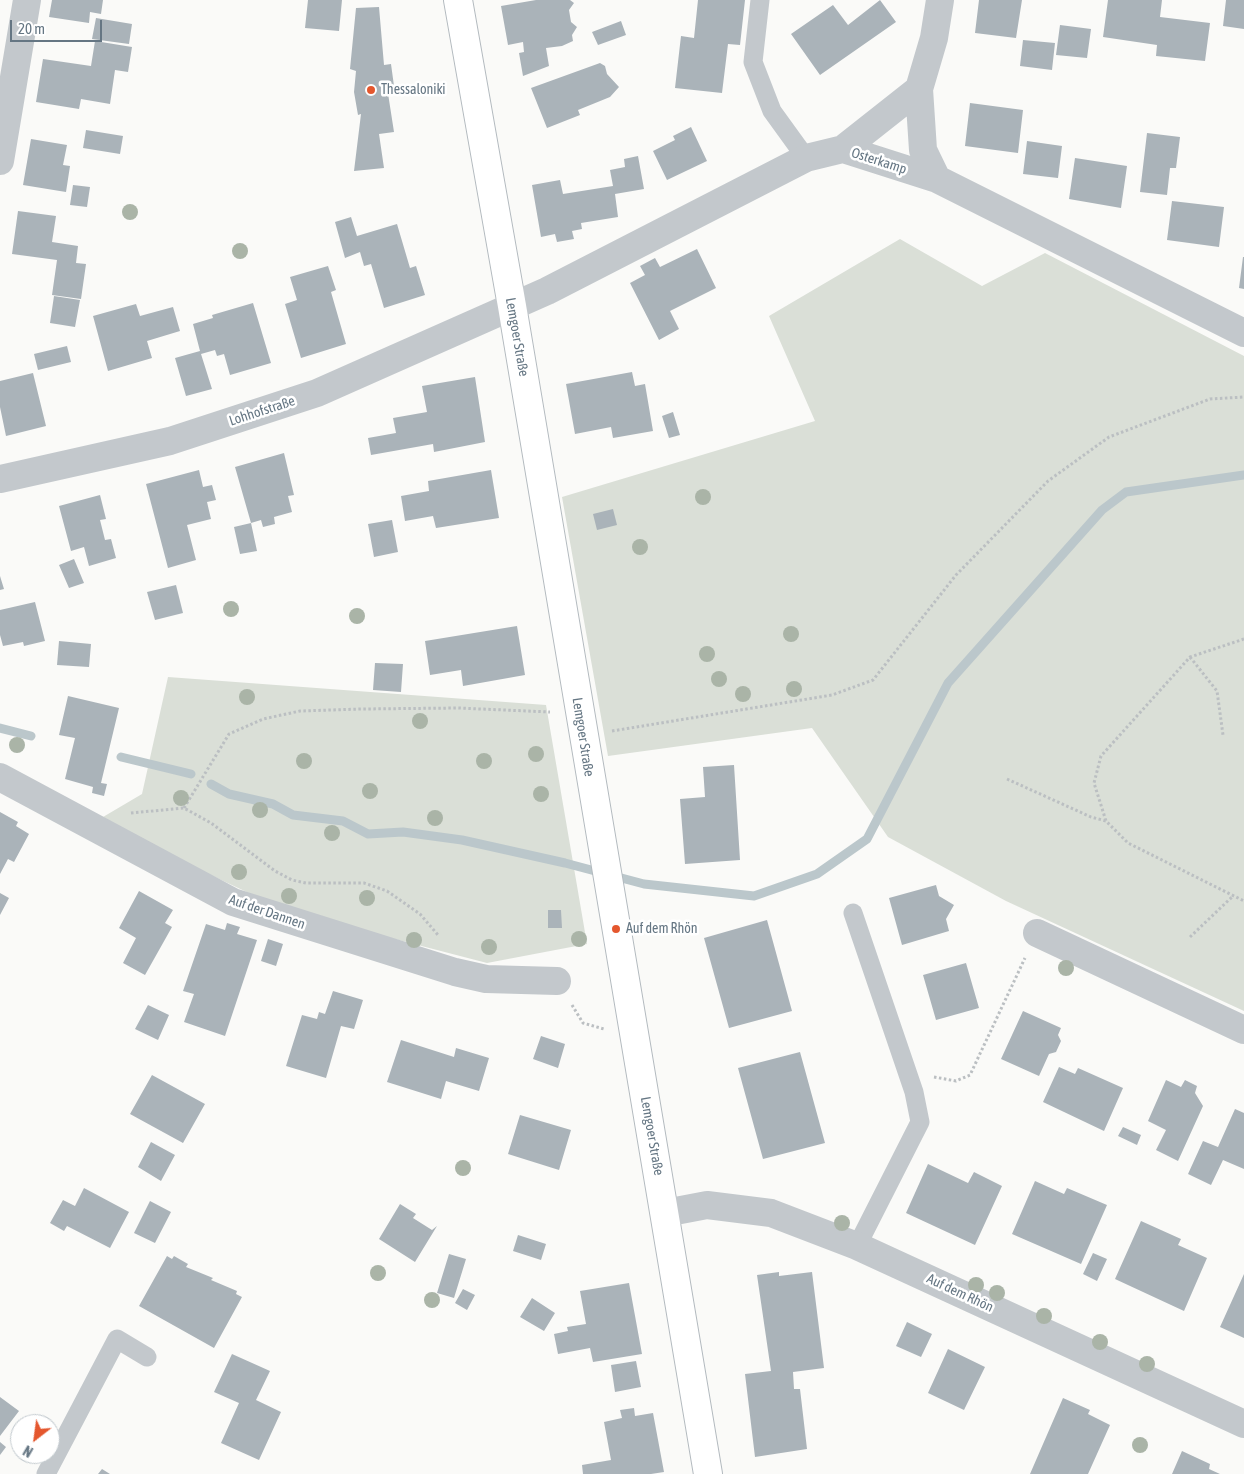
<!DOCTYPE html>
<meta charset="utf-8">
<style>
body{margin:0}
#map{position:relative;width:1244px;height:1474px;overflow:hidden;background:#fafaf8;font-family:"Asap Condensed",sans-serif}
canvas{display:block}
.north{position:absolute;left:10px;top:1414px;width:50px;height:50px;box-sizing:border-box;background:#fff;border:1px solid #c1c8cd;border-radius:50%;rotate:210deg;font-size:14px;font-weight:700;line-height:20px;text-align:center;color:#657683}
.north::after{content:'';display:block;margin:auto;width:18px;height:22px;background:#e4572e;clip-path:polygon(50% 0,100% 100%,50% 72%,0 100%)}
.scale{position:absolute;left:10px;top:20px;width:92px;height:22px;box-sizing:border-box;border:2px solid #657683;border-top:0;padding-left:6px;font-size:15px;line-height:18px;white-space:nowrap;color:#657683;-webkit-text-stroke:4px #fff;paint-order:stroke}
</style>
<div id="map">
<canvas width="1244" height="1474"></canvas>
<div class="north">N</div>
<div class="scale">20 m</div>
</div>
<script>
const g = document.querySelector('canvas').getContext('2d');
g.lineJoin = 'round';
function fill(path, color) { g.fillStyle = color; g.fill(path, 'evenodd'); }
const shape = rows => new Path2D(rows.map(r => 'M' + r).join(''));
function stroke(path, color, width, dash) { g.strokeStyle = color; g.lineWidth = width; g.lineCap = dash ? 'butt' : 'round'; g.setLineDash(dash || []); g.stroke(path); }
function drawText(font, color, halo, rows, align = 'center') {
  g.font = font + ' "Asap Condensed",sans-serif'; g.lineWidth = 5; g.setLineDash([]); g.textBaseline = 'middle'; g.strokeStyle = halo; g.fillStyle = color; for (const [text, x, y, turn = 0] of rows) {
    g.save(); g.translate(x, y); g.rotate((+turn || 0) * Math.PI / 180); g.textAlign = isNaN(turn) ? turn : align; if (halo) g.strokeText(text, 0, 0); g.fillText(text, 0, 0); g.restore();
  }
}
fill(shape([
 [900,239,982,286,1045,253,1244,356,1244,1011,1006,901,888,837,812,728,608,756,562,497,815,421,769,316],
 [168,677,546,705,587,944,487,963,287,911,200,870,103,817,142,794]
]), '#dadfd7');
stroke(shape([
 [0,728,31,736],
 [121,757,191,774],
 [211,784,229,794,273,804,293,815,343,821,368,834,403,832,462,840,565,863,644,884,754,896,817,874,867,839,948,683,1102,510,1126,492,1244,475]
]), '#bbc7cb', 9);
fill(shape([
 [52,0,103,0,101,14,90,12,89,23,49,17],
 [308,0,342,0,339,31,305,28],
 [536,0,570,0,574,3,569,10,571,22,577,27,572,35,573,41,562,46,546,48,549,66,523,76,519,53,524,52,523,42,508,45,501,6],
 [698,0,745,0,740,45,728,44,722,93,675,88,681,36,694,38],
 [880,0,896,22,820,75,791,34,833,5,848,25],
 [979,0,1022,0,1016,38,975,33],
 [1108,0,1162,0,1160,17,1210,23,1205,61,1156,56,1157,45,1103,37],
 [1226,0,1244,0,1244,29,1223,26],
 [379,7,384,65,391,64,394,86,387,87,394,132,379,134,384,168,354,171,361,114,358,115,354,92,356,71,350,69,356,8],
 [96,18,132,24,129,44,92,39],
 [621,21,626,35,598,45,592,32],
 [1060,25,1091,29,1087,58,1056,55],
 [1023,40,1055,43,1052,70,1020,66],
 [95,41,132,47,128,72,115,70,110,104,81,99,79,109,36,102,43,59,91,66],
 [600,63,605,66,607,74,619,87,610,97,578,110,580,115,547,128,531,88],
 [970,103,1023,110,1018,153,965,146],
 [691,127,707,161,667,180,653,151,675,140,673,136],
 [86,130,123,136,120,154,83,148],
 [1147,133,1180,137,1176,168,1170,168,1167,195,1140,192],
 [31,139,67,145,63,165,70,166,66,192,23,185],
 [1027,141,1062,146,1058,178,1023,174],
 [638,156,644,189,615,194,618,217,581,223,582,229,572,231,574,239,557,242,555,234,541,237,532,185,560,180,563,194,613,186,610,170,625,167,624,159],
 [1075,158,1127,166,1121,208,1069,199],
 [73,185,90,187,87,207,70,205],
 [1172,201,1224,207,1219,247,1167,240],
 [18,211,56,216,52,242,78,246,76,263,86,264,81,299,52,295,57,260,12,254],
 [351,217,357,236,397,224,410,268,416,266,425,295,384,308,371,264,364,266,360,252,345,258,335,222],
 [697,249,716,288,670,311,679,329,659,340,630,283,645,275,640,266,655,258,660,267],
 [1243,257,1244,257,1244,289,1239,288],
 [328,266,336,290,331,292,346,344,301,358,285,304,297,300,290,277],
 [54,296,80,300,75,327,50,323],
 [253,303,271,363,230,375,224,354,217,356,215,350,201,354,212,389,186,396,175,358,200,351,193,324,213,318,212,315],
 [136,304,140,316,173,307,180,331,147,341,152,358,108,371,93,316],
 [67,346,71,362,38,370,34,354],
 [632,372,635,386,645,384,653,431,613,438,611,427,575,434,566,384],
 [33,373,46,426,6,436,0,407,0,381],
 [475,377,485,442,434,452,433,444,371,455,368,438,396,433,393,418,427,412,422,386],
 [673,412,680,435,669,438,662,416],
 [284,453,294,495,288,496,292,512,274,517,275,524,263,527,261,520,251,523,257,551,240,554,234,527,251,523,235,467],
 [199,470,203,487,212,485,216,500,207,502,211,519,187,525,196,560,168,568,146,484],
 [491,470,499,518,436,528,433,516,405,521,401,496,429,491,428,481],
 [100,495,106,519,100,520,105,540,111,539,116,558,89,566,84,547,71,551,59,506],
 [613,509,617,525,597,530,593,514],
 [392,520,398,552,374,557,368,524],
 [74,559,84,583,69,588,59,565],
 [0,576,4,589,0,590],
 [176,585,183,613,155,620,147,592],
 [35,602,45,641,24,646,23,642,3,646,0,635,0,610],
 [517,626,525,675,463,686,461,670,430,675,425,641],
 [59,641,91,644,89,667,57,665],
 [375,663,403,664,401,692,373,690],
 [68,696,119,708,101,783,107,784,104,796,92,793,93,787,65,779,75,738,59,735],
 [734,765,740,860,685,864,680,799,705,797,703,767],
 [0,812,18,822,16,826,29,834,14,862,8,859,0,874],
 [936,885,939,896,954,905,946,919,949,931,902,945,889,898],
 [139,891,173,910,165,923,172,927,145,975,123,963,136,938,119,928],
 [0,893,9,898,0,915],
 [548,910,561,910,562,928,548,928],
 [767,920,792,1011,729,1028,704,938],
 [227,923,240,927,237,934,257,940,225,1036,184,1022,194,994,183,991,206,924,225,930],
 [268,939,283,944,276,966,261,961],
 [966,963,979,1008,936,1020,923,975],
 [333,991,363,1000,354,1029,341,1026,326,1078,286,1066,302,1015,317,1019,319,1012,325,1014],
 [148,1005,169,1015,158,1040,135,1029],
 [1023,1011,1061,1028,1058,1035,1061,1041,1056,1052,1049,1054,1039,1076,1001,1059],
 [541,1036,565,1044,558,1068,533,1059],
 [401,1040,454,1057,456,1048,489,1058,479,1091,446,1081,441,1099,387,1082],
 [800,1052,825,1143,763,1159,738,1068],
 [1059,1067,1075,1074,1078,1068,1123,1088,1104,1131,1043,1102],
 [152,1075,205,1104,183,1143,130,1114],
 [1166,1080,1181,1087,1185,1080,1197,1086,1195,1093,1203,1106,1178,1161,1156,1150,1166,1130,1148,1121],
 [1235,1109,1244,1113,1244,1169,1223,1160,1211,1185,1188,1174,1203,1141,1218,1147],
 [520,1115,571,1130,559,1170,508,1154],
 [1123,1127,1141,1135,1137,1145,1118,1136],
 [151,1142,175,1155,161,1181,138,1167],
 [928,1164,968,1183,974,1172,1002,1186,975,1245,906,1213],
 [1035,1181,1064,1194,1067,1188,1107,1205,1081,1264,1012,1234],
 [84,1188,129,1212,110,1248,67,1226,64,1231,50,1223,63,1200,75,1206],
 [150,1201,171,1212,155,1243,134,1233],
 [400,1204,416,1214,413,1218,432,1230,437,1226,415,1262,379,1239],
 [1141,1221,1181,1239,1178,1245,1207,1258,1184,1311,1115,1279],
 [518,1235,546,1244,541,1260,513,1251],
 [1093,1253,1107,1259,1097,1281,1083,1274],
 [449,1254,466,1259,454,1298,437,1293],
 [167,1256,172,1259,174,1256,188,1264,186,1267,213,1278,211,1280,237,1291,236,1294,242,1297,214,1348,139,1306],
 [779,1272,779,1276,812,1272,824,1368,793,1372,794,1389,800,1389,807,1449,755,1457,745,1374,771,1371,757,1275],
 [1244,1274,1244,1338,1220,1327],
 [629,1283,642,1354,593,1362,590,1348,558,1354,554,1334,568,1331,567,1327,586,1324,580,1291],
 [463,1289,475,1295,467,1310,455,1303],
 [532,1298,555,1313,544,1331,520,1317],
 [907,1322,932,1334,921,1357,896,1346],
 [948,1349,985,1367,964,1410,928,1393],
 [232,1354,270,1371,256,1400,281,1412,259,1460,221,1443,239,1403,214,1392],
 [636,1361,641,1387,615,1392,611,1365],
 [0,1397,19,1411,0,1436],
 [1063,1398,1090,1410,1088,1414,1110,1425,1088,1474,1030,1474],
 [634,1408,635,1416,653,1413,664,1472,651,1474,583,1474,582,1465,611,1460,604,1422,622,1418,620,1410],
 [0,1442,6,1447,0,1455],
 [1182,1451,1210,1464,1209,1469,1220,1474,1172,1474],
 [102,1469,110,1474,98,1474]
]), '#aab3b9');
const secondary = shape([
 [458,0,512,306,708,1474]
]);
stroke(secondary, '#b3babf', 30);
stroke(shape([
 [1244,639,1190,657,1101,756,1094,783,1106,821,1128,843,1244,901],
 [1190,657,1217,691,1223,735],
 [612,731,832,695,873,680,956,575,1048,481,1109,437,1210,399,1244,397],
 [1007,779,1091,817,1106,821],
 [184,808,229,734,263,719,300,711,362,709,458,708,550,712],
 [131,813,184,808,211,823,275,871,292,880,306,883,364,883,387,891,420,914,438,935],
 [1190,937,1233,896],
 [572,1005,583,1023,604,1029],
 [934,1077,956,1081,970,1075,1025,958]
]), '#bbbfc2', 3, [2.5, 2.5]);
stroke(shape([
 [760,0,753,62,772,111,806,158],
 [853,913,914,1092,920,1122,857,1246],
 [46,1474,117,1339,147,1357]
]), '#c3c8cc', 19);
stroke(shape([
 [919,89,923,150,937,179],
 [843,149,919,89,934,38,940,0],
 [0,161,27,0],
 [0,479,170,441,317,393,547,291,806,158,843,149,937,179,1244,333],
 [0,777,233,902,455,972,486,979,557,981],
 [1037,933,1244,1030],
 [665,1213,707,1205,771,1213,857,1246,1244,1424]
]), '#c3c8cc', 28);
stroke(secondary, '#fff', 28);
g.fillStyle = '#aab4a7';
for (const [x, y] of [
 [130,212],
 [240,251],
 [703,497],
 [640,547],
 [231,609],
 [357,616],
 [791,634],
 [707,654],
 [719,679],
 [794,689],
 [743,694],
 [247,697],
 [420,721],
 [17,745],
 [536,754],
 [304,761],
 [484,761],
 [370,791],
 [541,794],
 [181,798],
 [260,810],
 [435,818],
 [332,833],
 [239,872],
 [289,896],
 [367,898],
 [579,939],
 [414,940],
 [489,947],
 [1066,968],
 [463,1168],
 [842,1223],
 [378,1273],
 [976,1285],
 [997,1293],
 [432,1300],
 [1044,1316],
 [1100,1342],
 [1147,1364],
 [1140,1445]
]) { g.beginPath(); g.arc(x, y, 8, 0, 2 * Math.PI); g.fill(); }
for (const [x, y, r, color] of [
 [371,90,5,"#e4572e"],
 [616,929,5,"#e4572e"]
]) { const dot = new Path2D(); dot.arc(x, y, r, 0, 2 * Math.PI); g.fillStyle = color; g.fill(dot); stroke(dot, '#fff', 2); }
drawText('14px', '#657683', '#fff', [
 ["Thessaloniki",381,90],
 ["Auf dem Rhön",626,929]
], 'left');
drawText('14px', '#657683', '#fff', [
 ["Osterkamp",879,161,18],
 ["Lemgoer Straße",517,337,80],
 ["Lohhofstraße",262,411,-18],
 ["Lemgoer Straße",583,737,81],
 ["Auf der Dannen",267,912,19],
 ["Lemgoer Straße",652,1136,80],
 ["Auf dem Rhön",960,1293,25]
]);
</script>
